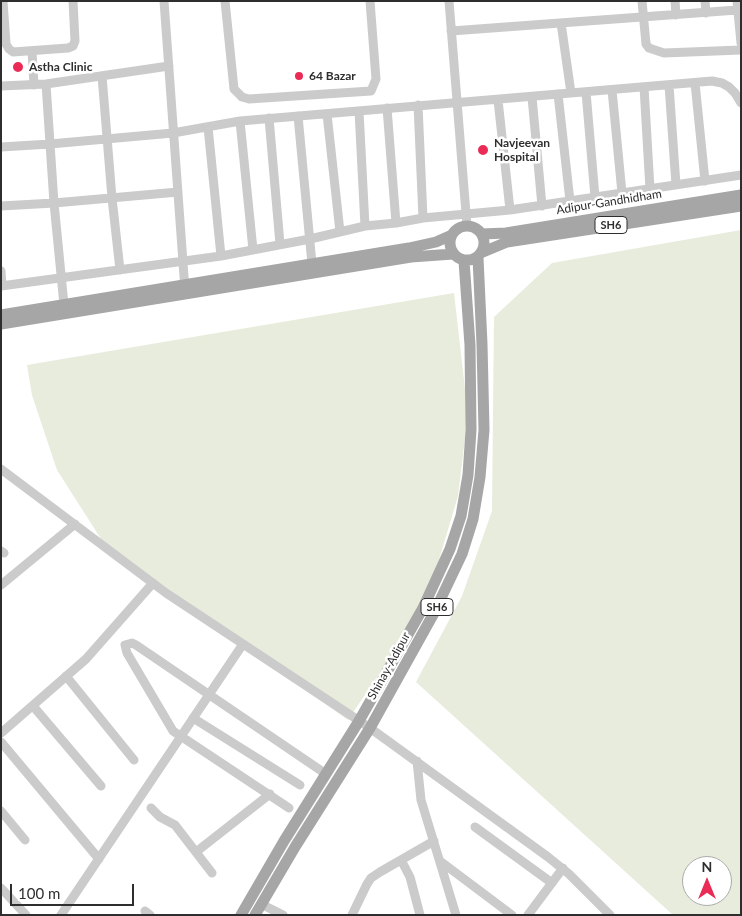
<!DOCTYPE html>
<style>
body{margin:0}
#map{position:relative;width:742px;height:916px;overflow:hidden;background:#fff;font-family:Lato,sans-serif}
canvas{display:block}
.frame{position:absolute;inset:0;border:2px solid #2e2e2e;pointer-events:none}
.north{position:absolute;left:682px;top:856px;width:50px;height:50px;box-sizing:border-box;background:#fff;border:1px solid #ababab;border-radius:50%;rotate:0deg;font-size:14px;font-weight:700;line-height:20px;text-align:center;color:#2e2e2e}
.north::after{content:'';display:block;margin:auto;width:18px;height:22px;background:#ea2b55;clip-path:polygon(50% 0,100% 100%,50% 72%,0 100%)}
.scale{position:absolute;left:10px;top:884px;width:124px;height:22px;box-sizing:border-box;border:2px solid #2e2e2e;border-top:0;padding-left:6px;font-size:15px;line-height:18px;white-space:nowrap;color:#2e2e2e;-webkit-text-stroke:4px #fff;paint-order:stroke}
</style>
<div id="map">
<canvas width="742" height="916"></canvas>
<div class="frame"></div>
<div class="north">N</div>
<div class="scale">100 m</div>
</div>
<script>
const g = document.querySelector('canvas').getContext('2d');
g.lineJoin = 'round';
function fill(path, color) { g.fillStyle = color; g.fill(path, 'evenodd'); }
const shape = rows => new Path2D(rows.map(r => 'M' + r).join(''));
function stroke(path, color, width, dash) { g.strokeStyle = color; g.lineWidth = width; g.lineCap = dash ? 'butt' : 'round'; g.setLineDash(dash || []); g.stroke(path); }
function drawText(font, color, halo, rows, align = 'center') {
  g.font = font + ' Lato,sans-serif'; g.lineWidth = 5; g.setLineDash([]); g.textBaseline = 'middle'; g.strokeStyle = halo; g.fillStyle = color; for (const [text, x, y, turn = 0] of rows) {
    g.save(); g.translate(x, y); g.rotate((+turn || 0) * Math.PI / 180); g.textAlign = isNaN(turn) ? turn : align; if (halo) g.strokeText(text, 0, 0); g.fillText(text, 0, 0); g.restore();
  }
}
fill(shape([
 [741,230,741,915,673,915,416,682,462,596,492,511,494,317,552,263],
 [692,866,722,866,722,896,692,896],
 [454,293,465,389,465,438,458,496,438,563,406,634,348,720,110,553,57,470,32,395,27,365]
]), '#e7ecdc');
stroke(shape([
 [3,1,6,44,9,49,13,52,68,48,73,46,75,41,73,1],
 [164,1,185,290],
 [225,1,234,89,242,97,249,99,371,91,376,79,370,1],
 [449,1,467,226],
 [642,1,646,44,649,48,664,53,741,50],
 [675,1,676,15],
 [705,1,706,13],
 [737,1,741,43],
 [561,23,571,93],
 [451,31,737,10],
 [32,51,34,85],
 [102,76,112,198,120,270],
 [695,83,705,181],
 [46,84,54,203,64,305],
 [669,85,676,185],
 [1,86,46,84,169,66],
 [644,87,650,189],
 [612,90,622,193],
 [586,92,595,197],
 [558,94,570,201],
 [532,97,542,206],
 [498,100,510,210],
 [418,105,423,218],
 [387,108,396,223],
 [359,111,365,226],
 [327,114,340,232],
 [298,116,312,264],
 [269,118,280,244],
 [240,121,253,250],
 [208,127,221,256],
 [1,147,50,144,173,133,240,121,712,81,722,83,729,87,735,93,741,103],
 [1,206,54,203,178,192],
 [1,271,2,286],
 [1,286,221,256,310,239,365,226,396,223,423,218,510,210,741,175],
 [1,469,166,593,370,728,548,857,569,874,610,915],
 [1,551,4,553],
 [1,585,75,524],
 [66,676,134,760],
 [33,706,101,786],
 [193,718,300,785],
 [1,733,86,659,153,583],
 [1,742,99,859],
 [417,761,421,800,456,915],
 [151,808,160,817,175,825,212,873],
 [289,808,173,731,127,653,125,645,132,643,136,645,326,774],
 [1,811,25,840],
 [475,827,552,883],
 [196,852,270,794],
 [401,860,410,877,420,915],
 [440,861,512,915],
 [1,888,26,915],
 [261,904,283,915],
 [145,911,150,915],
 [61,915,243,644],
 [352,915,367,884,371,878,380,872,434,841],
 [528,915,563,868]
]), '#cbcbcb', 9);
stroke(shape([
 '450 243a17 17 0 1 1 34 0a17 17 0 1 1-34 0Z',
 [482,234,506,233,741,195],
 [483,252,507,242,741,206],
 [1,315,409,248,436,242,452,235],
 [1,324,411,257,453,254],
 [241,915,284,841,359,721,423,608,450,549,461,516,468,475,471,430,470,345,464,261],
 [255,915,295,847,370,728,434,613,462,554,473,519,480,477,484,430,482,344,478,258]
]), '#a6a6a6', 11);
for (const [x, y, r, color] of [
 [18,67,6,"#ea2b55"],
 [299,76,5,"#ea2b55"],
 [483,150,6,"#ea2b55"]
]) { const dot = new Path2D(); dot.arc(x, y, r, 0, 2 * Math.PI); g.fillStyle = color; g.fill(dot); stroke(dot, '#fff', 2); }
for (const [x, y, w] of [
 [611,225,32],
 [437,607,32]
]) { const box = new Path2D(); box.roundRect(x - w / 2, y - 8.5, w, 17, 4); g.fillStyle = '#fff'; g.fill(box); stroke(box, '#2e2e2e', 1); }
drawText('bold 11px', '#2e2e2e', null, [
 ["SH6",611,225],
 ["SH6",437,607]
]);
drawText('bold 12px', '#2e2e2e', '#fff', [
 ["Astha Clinic",29,67],
 ["64 Bazar",309,76],
 ["Navjeevan",494,143],
 ["Hospital",494,157]
], 'left');
drawText('12px', '#2e2e2e', '#fff', [
 ["Adipur-Gandhidham",609,202,-9],
 ["Shinay-Adipur",389,666,-61]
]);
</script>
